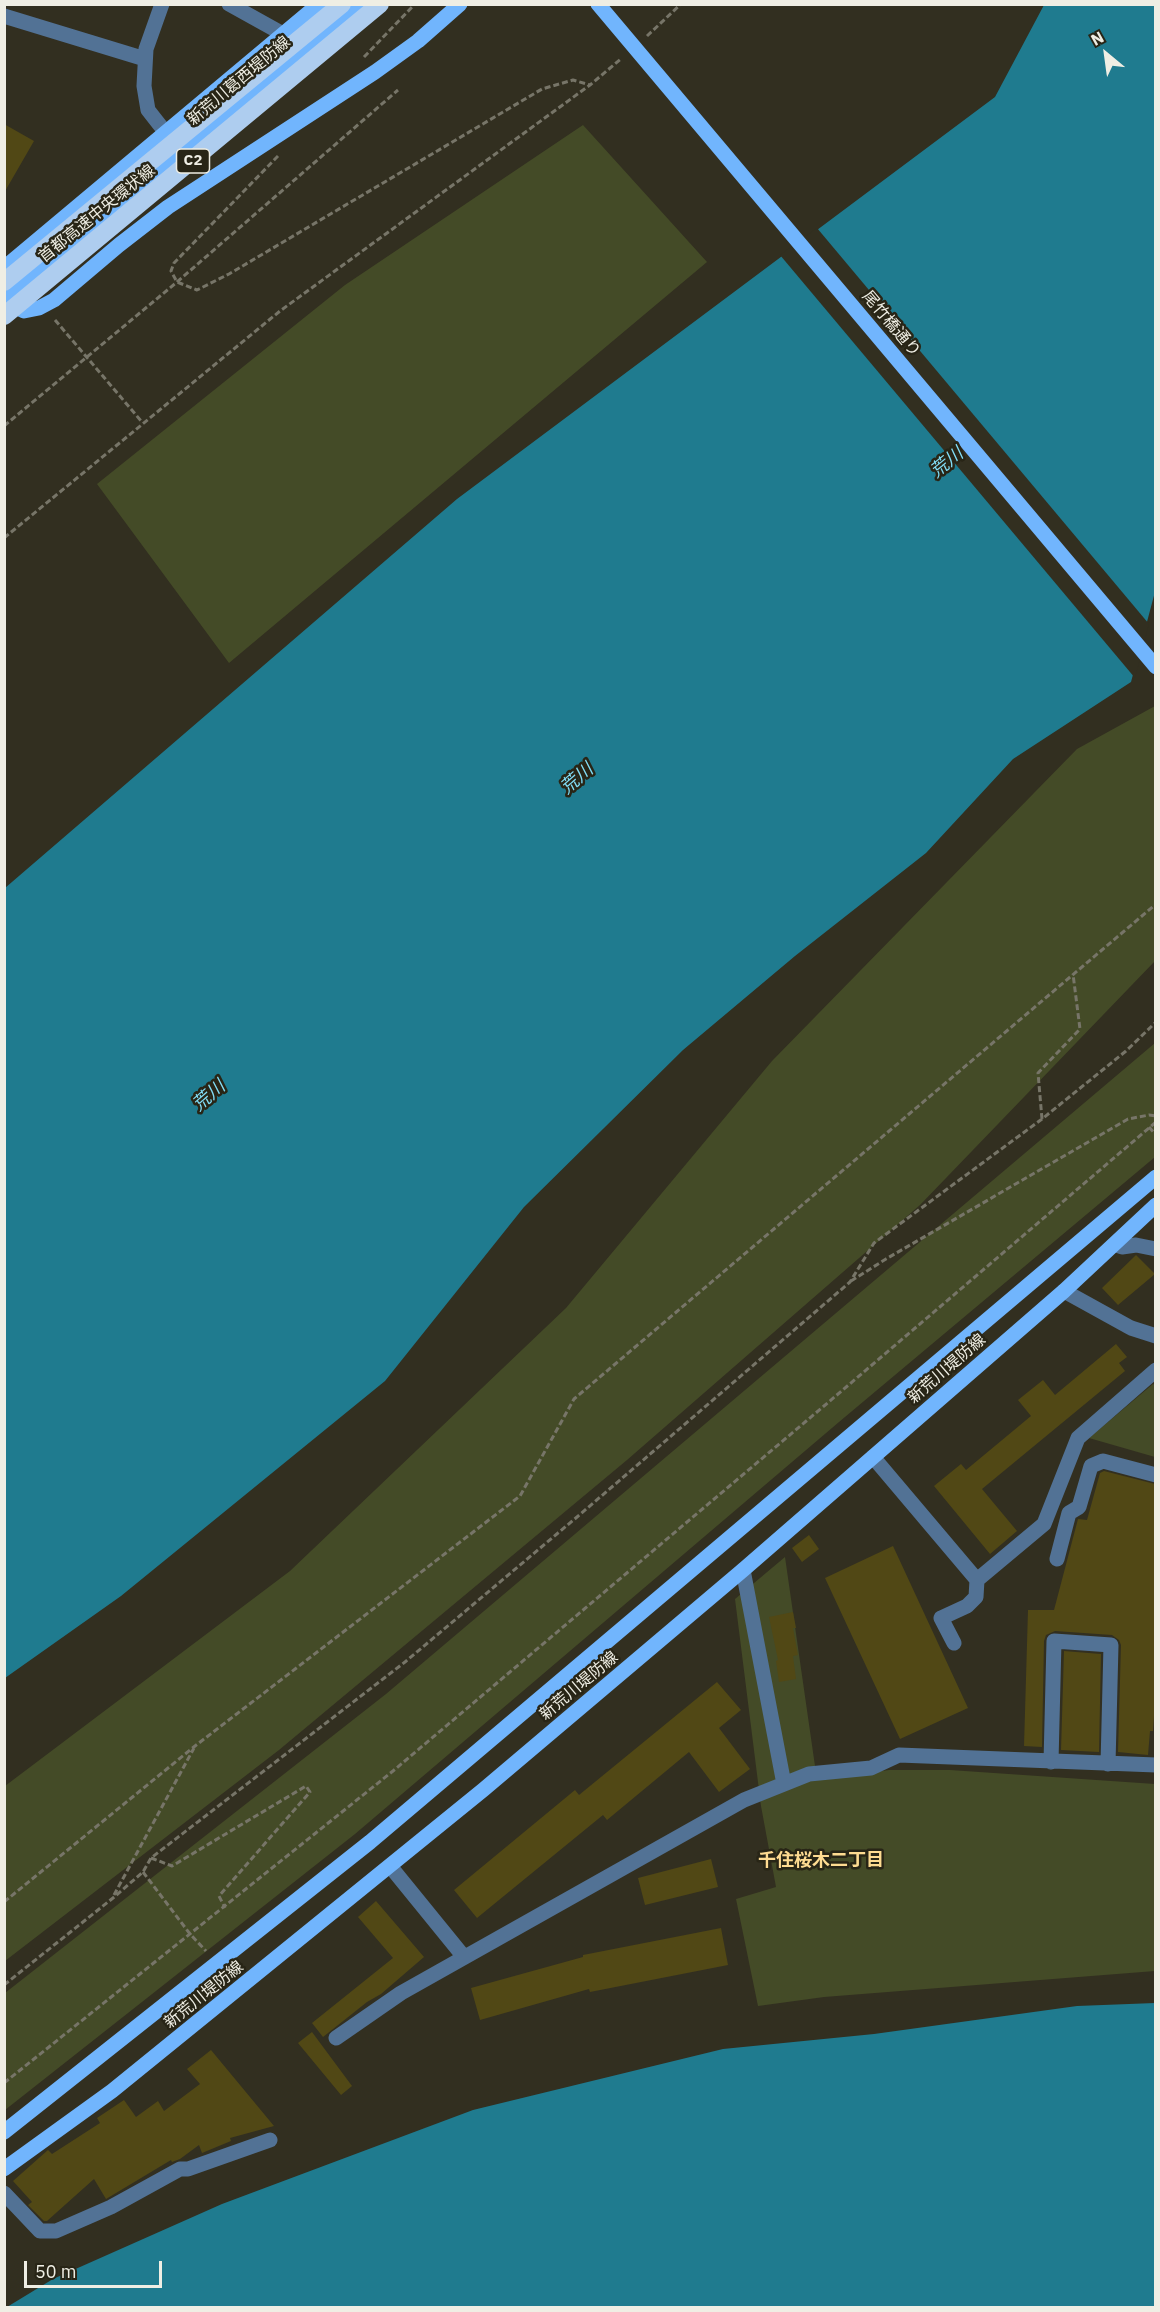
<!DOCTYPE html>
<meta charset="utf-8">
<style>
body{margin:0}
#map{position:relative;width:1160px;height:2312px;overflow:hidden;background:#322f20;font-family:"IBM Plex Sans",sans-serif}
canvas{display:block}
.frame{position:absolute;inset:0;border:6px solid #efeee4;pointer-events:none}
.north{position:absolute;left:1076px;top:24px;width:60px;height:60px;-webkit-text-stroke:4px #282516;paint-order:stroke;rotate:331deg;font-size:16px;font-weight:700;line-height:24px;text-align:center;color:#efeee4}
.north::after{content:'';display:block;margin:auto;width:21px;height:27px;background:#efeee4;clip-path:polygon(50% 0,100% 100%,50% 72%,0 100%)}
.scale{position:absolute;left:24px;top:2261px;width:138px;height:27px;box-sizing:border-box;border:3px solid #efeee4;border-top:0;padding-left:8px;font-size:18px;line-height:21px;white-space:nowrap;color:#efeee4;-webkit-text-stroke:4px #282516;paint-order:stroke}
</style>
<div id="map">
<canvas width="1160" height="2312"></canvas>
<div class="frame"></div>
<div class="north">N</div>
<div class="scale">50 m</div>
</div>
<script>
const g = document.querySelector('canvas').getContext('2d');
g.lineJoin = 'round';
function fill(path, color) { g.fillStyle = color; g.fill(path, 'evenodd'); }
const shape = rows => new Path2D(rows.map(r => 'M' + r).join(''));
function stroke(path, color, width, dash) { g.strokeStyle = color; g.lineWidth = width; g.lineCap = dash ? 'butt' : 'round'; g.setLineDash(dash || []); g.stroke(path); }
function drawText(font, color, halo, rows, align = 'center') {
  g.font = font + ' "IBM Plex Sans","Noto Sans JP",sans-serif'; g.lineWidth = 5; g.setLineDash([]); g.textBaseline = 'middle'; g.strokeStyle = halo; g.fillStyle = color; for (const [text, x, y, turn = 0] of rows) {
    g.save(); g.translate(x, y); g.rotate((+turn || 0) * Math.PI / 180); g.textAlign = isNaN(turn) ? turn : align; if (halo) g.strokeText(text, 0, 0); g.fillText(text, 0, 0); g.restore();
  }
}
fill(shape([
 [583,125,707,262,229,663,97,484,345,285],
 [1155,706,1155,961,920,1205,627,1460,279,1750,5,1961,5,1786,290,1571,566,1308,772,1061,1077,749],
 [1155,1043,1155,1157,839,1422,355,1834,5,2110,5,1993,386,1694],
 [1153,1384,1155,1385,1155,1457,1089,1438],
 [785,1557,817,1780,889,1770,950,1770,1155,1784,1155,1971,824,1997,758,2006,736,1899,776,1887,761,1806,735,1599]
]), '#444b27');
fill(shape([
 [1044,5,1155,5,1156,588,1131,682,1013,759,926,853,795,956,683,1050,524,1207,385,1381,121,1596,5,1678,5,888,457,499,995,97],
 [1155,2003,1155,2307,7,2307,53,2279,222,2204,473,2110,723,2049,874,2034,1077,2006]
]), '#1f7b8f');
fill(shape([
 [817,228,1149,624,1135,678,780,255]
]), '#322f20');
fill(shape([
 [4,124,34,141,4,193],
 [1136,1255,1155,1274,1118,1305,1102,1288],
 [1116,1344,1127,1357,1119,1363,1125,1371,982,1489,1017,1531,990,1554,934,1486,961,1464,966,1470,1031,1416,1018,1400,1043,1380,1055,1395],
 [1104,1471,1155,1484,1155,1702,1153,1731,1150,1731,1148,1755,1118,1752,1121,1645,1119,1640,1112,1635,1055,1631,1046,1635,1044,1641,1042,1747,1024,1746,1028,1610,1054,1610,1078,1519,1087,1520,1100,1473],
 [809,1535,819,1549,802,1562,792,1548],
 [893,1546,968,1708,900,1739,825,1578],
 [793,1612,796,1628,793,1628,798,1655,793,1656,796,1679,779,1682,776,1661,778,1660,769,1617],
 [1064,1651,1101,1654,1099,1752,1061,1750],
 [717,1682,741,1710,719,1728,750,1769,719,1792,689,1752,607,1820,603,1815,477,1918,454,1890,575,1790,579,1795],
 [711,1859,718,1887,645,1905,638,1878],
 [376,1901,424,1957,381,1994,367,2002,323,2037,312,2023,393,1958,358,1917],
 [721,1928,728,1965,590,1992,589,1989,480,2020,471,1988,583,1957,583,1955],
 [312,2032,352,2086,341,2095,298,2043],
 [211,2050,274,2126,230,2138,231,2141,202,2153,199,2145,180,2159,172,2162,171,2160,106,2199,94,2179,47,2221,44,2221,28,2205,32,2202,13,2181,48,2150,52,2154,100,2123,97,2118,124,2100,136,2117,158,2101,164,2111,200,2084,187,2069]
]), '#514815');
stroke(shape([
 [647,36,681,4],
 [364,57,415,4],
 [278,156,174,263,171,271,177,282,197,290,229,274,542,89,573,80,590,85],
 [55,320,142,422],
 [4,426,177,282,398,90],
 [4,538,280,311,590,85,622,58],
 [1042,1119,1038,1073,1080,1029,1073,974],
 [1149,1127,1156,1135],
 [851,1281,886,1259,1128,1119,1149,1115,1156,1116],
 [151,1858,172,1866,306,1786,310,1792,219,1896,225,1908],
 [143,1872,190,1934,206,1951],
 [114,1895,194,1748],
 [4,1902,195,1746,520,1496,574,1399,1156,904],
 [4,1985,113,1898,143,1872,151,1858,405,1662,577,1517,850,1282,874,1243,1042,1119,1126,1051,1156,1022],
 [4,2083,393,1771,824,1406,1156,1122]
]), '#777568', 3, [6, 3]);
stroke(shape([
 [162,4,146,49,144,86,148,110,166,133],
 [229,4,283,34],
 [4,16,145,59],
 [1116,1245,1122,1247,1136,1245,1156,1249],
 [1064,1291,1131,1328,1156,1336],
 [873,1457,977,1580,1044,1524,1078,1438,1156,1370],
 [1057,1559,1069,1513,1079,1507,1091,1466,1103,1461,1156,1475],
 [743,1570,784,1784],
 [954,1643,941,1618,967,1606,976,1597,977,1580],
 [1051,1762,1054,1641,1111,1645,1108,1764],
 [390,1866,464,1957],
 [336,2038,401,1993,744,1800,809,1774,871,1768,899,1755,1156,1765],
 [4,2193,40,2231,56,2231,111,2207,180,2169,188,2169,270,2140]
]), '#527295', 15);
stroke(shape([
 [598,4,1156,667],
 [4,268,319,4],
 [4,298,13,306,24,311,39,308,54,300,119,245,168,207,375,72,418,41,460,4],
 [4,302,359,4],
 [4,2132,370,1842,1156,1177],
 [4,2169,112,2091,483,1790,743,1570,873,1457,1064,1291,1156,1205]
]), '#71b5fd', 15);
stroke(shape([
 [4,282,342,4],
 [4,316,380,4]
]), '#aecdef', 18);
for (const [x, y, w] of [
 [193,161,33]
]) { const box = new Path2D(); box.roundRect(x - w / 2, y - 12, w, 24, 4.5); g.fillStyle = '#282516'; g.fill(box); stroke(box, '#efeee4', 1.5); }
drawText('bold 15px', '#efeee4', null, [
 ["C2",193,161]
]);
drawText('16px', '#efeee4', '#282516', [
 ["新荒川葛西堤防線",239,81,-40],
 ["首都高速中央環状線",97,214,-39],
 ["尾竹橋通り",891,324,50],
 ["新荒川堤防線",947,1369,-41],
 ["新荒川堤防線",579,1686,-40],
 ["新荒川堤防線",204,1995,-39]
]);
drawText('italic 18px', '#82ddf6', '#282516', [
 ["荒川",947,463,-39],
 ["荒川",577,779,-41],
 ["荒川",209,1096,-41]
]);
drawText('bold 18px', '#fedb91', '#282516', [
 ["千住桜木二丁目",821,1861]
]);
</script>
